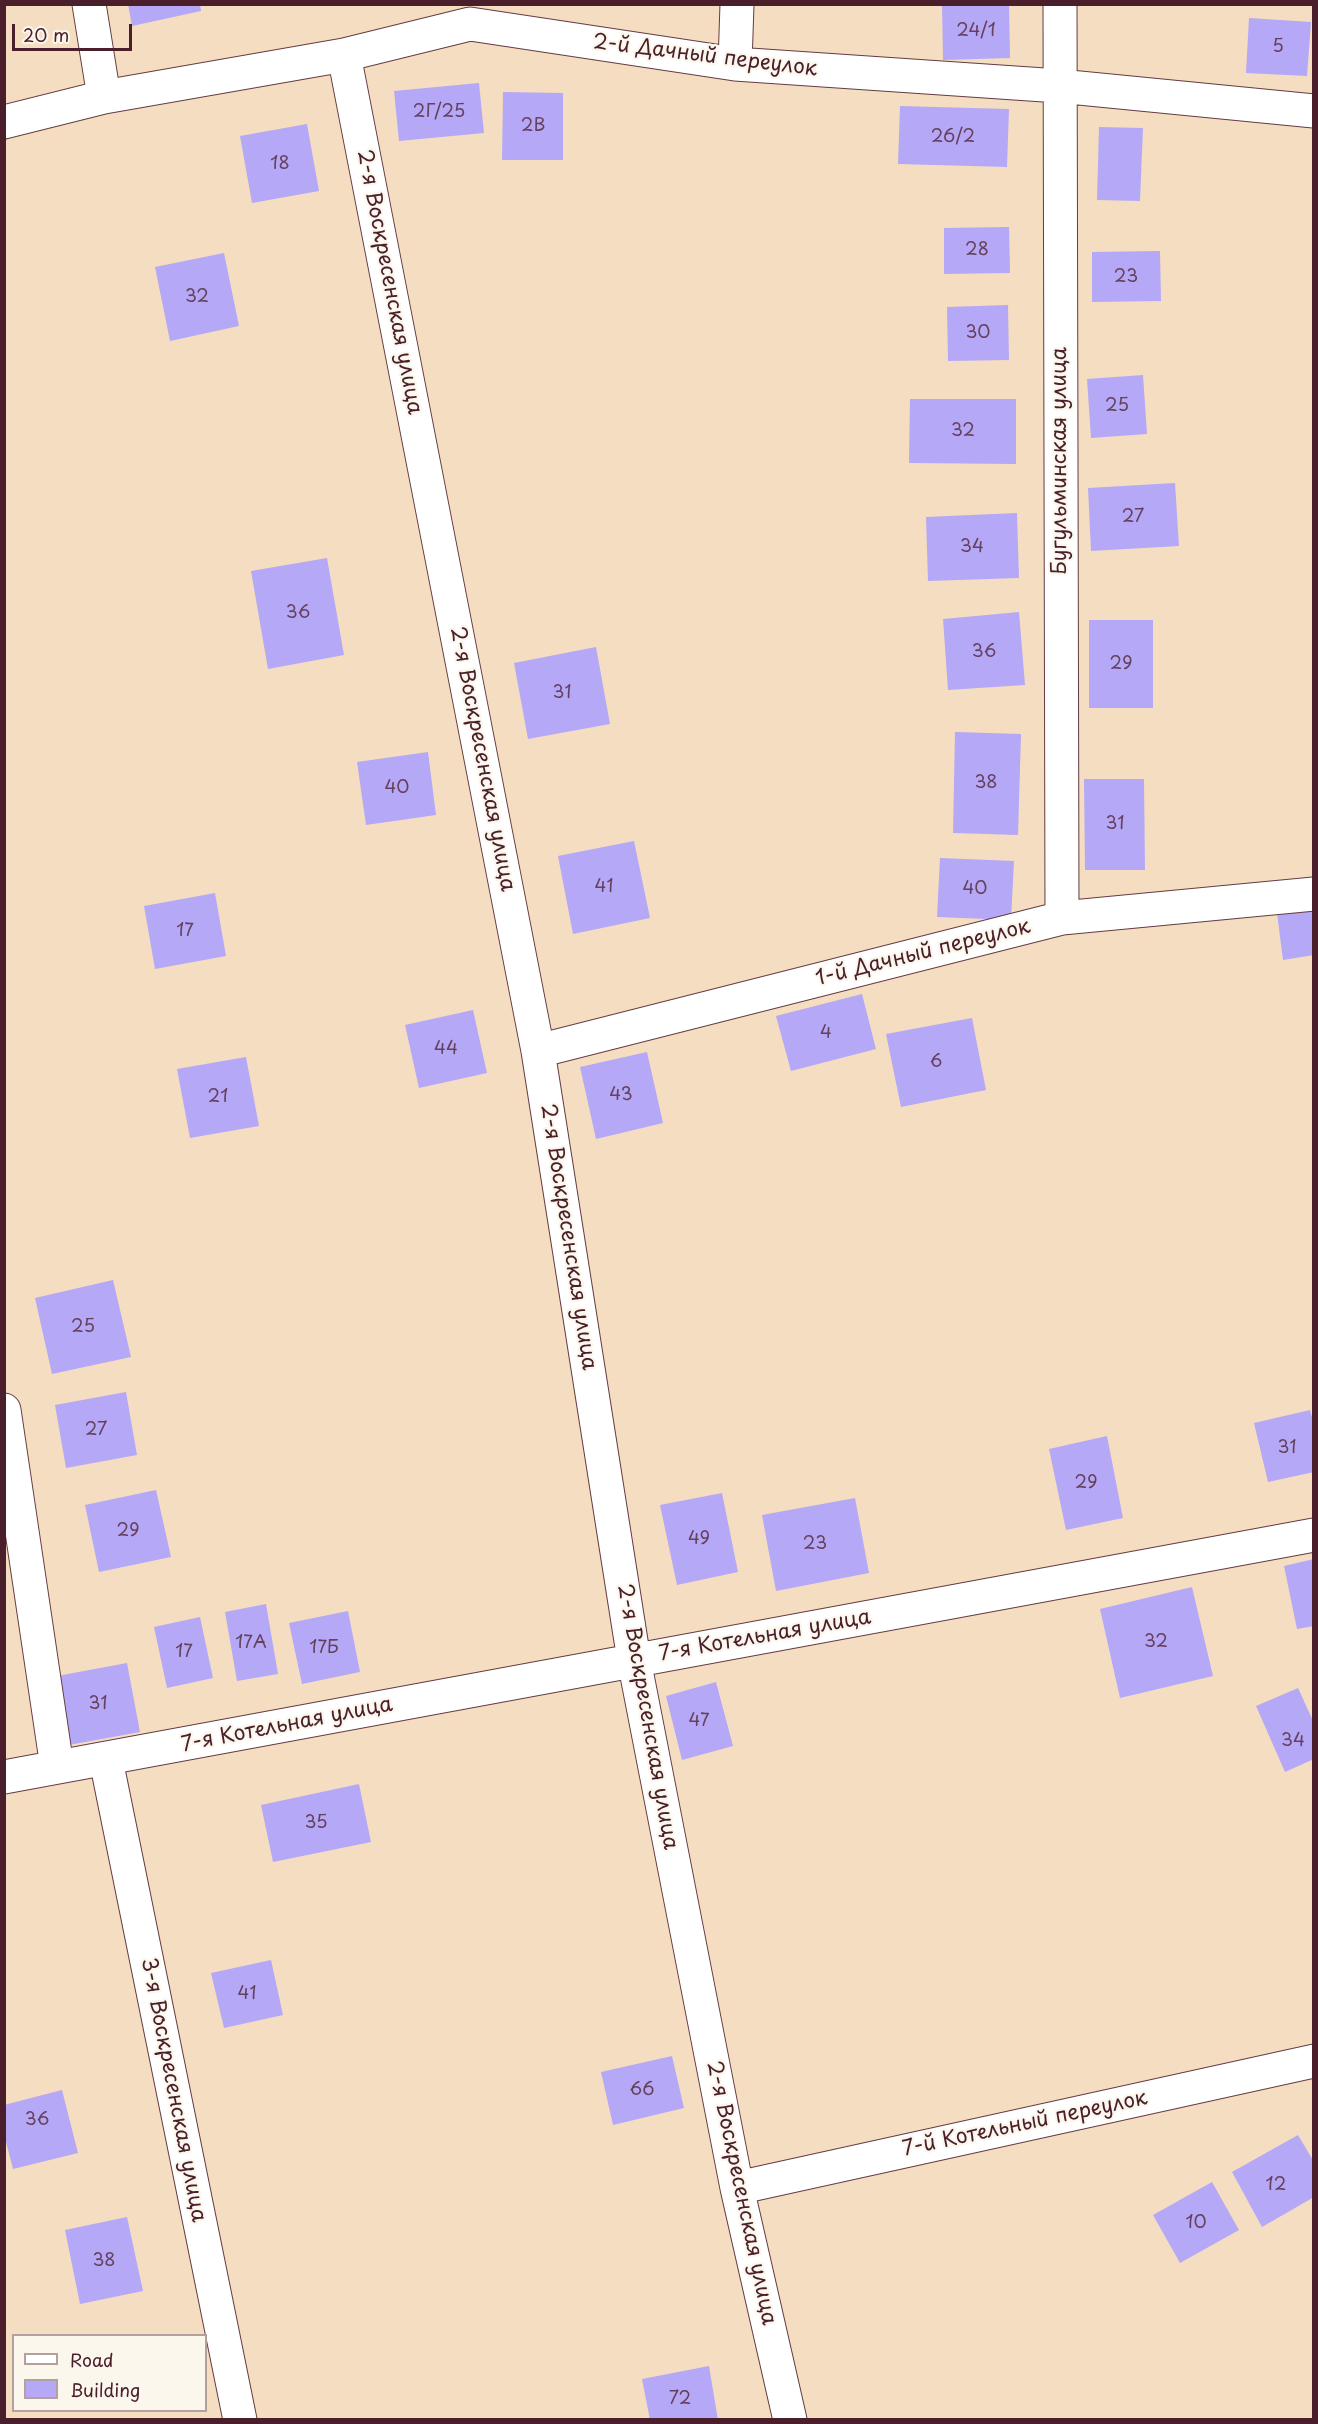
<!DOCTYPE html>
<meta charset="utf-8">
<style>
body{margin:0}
#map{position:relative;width:1318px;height:2424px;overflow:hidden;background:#f4ddc1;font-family:"Playpen Sans",sans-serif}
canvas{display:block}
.frame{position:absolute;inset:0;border:6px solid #4a1f2b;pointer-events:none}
.legend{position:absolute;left:12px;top:2334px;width:195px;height:78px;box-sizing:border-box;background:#fbf7ec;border:2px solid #b4a19f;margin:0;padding:8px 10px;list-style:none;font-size:18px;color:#4a1f2b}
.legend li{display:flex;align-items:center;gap:12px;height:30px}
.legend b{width:30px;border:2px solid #b4a19f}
.scale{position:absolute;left:12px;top:24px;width:120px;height:27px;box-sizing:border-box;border:3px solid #4a1f2b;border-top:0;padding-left:8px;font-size:18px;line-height:21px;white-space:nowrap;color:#4a1f2b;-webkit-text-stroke:4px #fbf7ec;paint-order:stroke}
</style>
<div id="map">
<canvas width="1318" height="2424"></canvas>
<div class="frame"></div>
<ul class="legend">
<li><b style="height:8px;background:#fff"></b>Road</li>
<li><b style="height:16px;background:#b5a8f6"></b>Building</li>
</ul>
<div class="scale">20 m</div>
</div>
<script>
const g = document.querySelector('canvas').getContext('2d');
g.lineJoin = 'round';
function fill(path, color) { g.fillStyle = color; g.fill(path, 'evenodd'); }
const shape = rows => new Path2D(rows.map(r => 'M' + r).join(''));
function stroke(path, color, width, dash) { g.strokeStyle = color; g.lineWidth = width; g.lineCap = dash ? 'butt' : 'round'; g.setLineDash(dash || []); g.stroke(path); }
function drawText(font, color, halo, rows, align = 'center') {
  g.font = font + ' "Playpen Sans",sans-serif'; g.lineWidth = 4.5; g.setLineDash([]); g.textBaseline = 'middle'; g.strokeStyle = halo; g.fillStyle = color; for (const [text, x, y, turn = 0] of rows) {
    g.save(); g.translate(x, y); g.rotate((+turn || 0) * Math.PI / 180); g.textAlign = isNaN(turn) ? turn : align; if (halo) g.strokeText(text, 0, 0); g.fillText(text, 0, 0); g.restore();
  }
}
fill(shape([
 [128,4,200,4,201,11,132,26],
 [942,4,1009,4,1010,58,943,60],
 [1249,18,1311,22,1307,76,1246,73],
 [479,83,484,133,399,141,394,91],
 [503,92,563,93,563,160,502,160],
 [900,106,1009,109,1007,167,898,164],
 [307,124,319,191,252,203,240,136],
 [1099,127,1143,128,1140,201,1097,200],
 [1009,227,1010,273,944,274,944,228],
 [1160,251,1161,301,1092,302,1092,252],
 [224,253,239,326,170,341,155,267],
 [1008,305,1009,360,948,361,947,307],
 [1143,375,1147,434,1091,438,1087,379],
 [910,399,1016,399,1016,464,909,463],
 [1175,483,1179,546,1091,551,1088,488],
 [1017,513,1019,578,928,581,926,517],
 [327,558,344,655,268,669,251,571],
 [1019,612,1025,685,948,690,943,619],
 [1089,620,1153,620,1153,708,1089,708],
 [596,647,610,724,528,739,514,663],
 [955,732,1021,734,1018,835,953,833],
 [428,752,436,815,366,825,357,762],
 [1084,779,1144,779,1145,870,1085,870],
 [634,841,650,918,573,934,558,856],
 [940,858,1014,861,1011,920,937,917],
 [215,893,226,956,155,969,144,906],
 [1314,908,1314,955,1283,960,1277,913],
 [862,994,876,1049,791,1071,776,1016],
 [473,1010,487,1073,419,1088,405,1025],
 [972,1018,986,1090,901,1107,886,1034],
 [647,1052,663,1123,596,1139,580,1067],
 [246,1057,259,1126,190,1138,177,1069],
 [113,1280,131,1357,52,1374,35,1298],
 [126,1392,137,1455,66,1468,55,1405],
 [1310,1410,1314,1425,1314,1472,1268,1482,1254,1423],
 [1107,1436,1123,1518,1066,1530,1049,1449],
 [156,1490,171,1557,99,1572,85,1505],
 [722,1493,738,1572,677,1585,660,1505],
 [855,1498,869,1573,776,1591,762,1515],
 [1314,1559,1314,1626,1297,1629,1284,1566],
 [1192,1587,1213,1676,1120,1698,1100,1609],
 [266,1604,278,1674,237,1681,225,1612],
 [348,1611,360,1672,302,1684,289,1623],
 [200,1617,213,1678,167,1688,154,1627],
 [127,1663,140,1732,69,1745,57,1676],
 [716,1682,733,1746,682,1760,666,1696],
 [1298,1688,1314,1723,1314,1759,1285,1772,1256,1706],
 [359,1784,371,1842,273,1862,261,1805],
 [271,1960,283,2015,224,2028,211,1973],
 [672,2056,684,2108,613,2125,601,2072],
 [62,2090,78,2153,13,2169,4,2134,4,2105],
 [1298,2135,1314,2162,1314,2197,1262,2227,1232,2172],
 [1212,2182,1239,2230,1180,2263,1153,2215],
 [127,2217,143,2291,80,2304,65,2230],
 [709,2366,718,2420,650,2420,642,2379]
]), '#b5a8f6');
const street = shape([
 [89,4,104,97],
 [1060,4,1062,918],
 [344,55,538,1051,634,1660,737,2188,790,2420],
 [735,64,737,4],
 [4,122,104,97,344,55,470,24,735,64,1059,86,1314,111],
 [538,1051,1062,918,1314,894],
 [4,1410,57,1767],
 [106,1760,240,2420],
 [4,1777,1314,1535],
 [737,2188,1314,2061]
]);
stroke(street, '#643c42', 35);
stroke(street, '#fff', 33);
drawText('18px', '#65415e', null, [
 ["24/1",976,31],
 ["5",1278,47],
 ["2Г/25",439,112],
 ["2В",533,126],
 ["26/2",953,137],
 ["18",280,164],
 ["28",977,250],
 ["23",1126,277],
 ["32",197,297],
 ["30",978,333],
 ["25",1117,406],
 ["32",963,431],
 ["27",1133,517],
 ["34",972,547],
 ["36",298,613],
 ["36",984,652],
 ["29",1121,664],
 ["31",562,693],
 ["38",986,783],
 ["40",397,788],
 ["31",1115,824],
 ["41",604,887],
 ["40",975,889],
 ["17",185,931],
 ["4",826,1033],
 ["44",446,1049],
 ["6",936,1062],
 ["43",621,1095],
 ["21",218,1097],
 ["25",83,1327],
 ["27",96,1430],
 ["31",1287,1448],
 ["29",1086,1483],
 ["29",128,1531],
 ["49",699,1539],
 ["23",815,1544],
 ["32",1156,1642],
 ["17А",251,1643],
 ["17Б",324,1648],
 ["17",184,1652],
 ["31",98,1704],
 ["47",699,1721],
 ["34",1293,1741],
 ["35",316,1823],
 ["41",247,1994],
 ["66",642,2090],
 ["36",37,2120],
 ["12",1276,2185],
 ["10",1196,2223],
 ["38",104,2261],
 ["72",680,2399]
]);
drawText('21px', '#4a1f2b', '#fbf7ec', [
 ["2-й Дачный переулок",705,56,7],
 ["2-я Воскресенская улица",389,282,79],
 ["Бугульминская улица",1060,461,-90],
 ["2-я Воскресенская улица",482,759,79],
 ["1-й Дачный переулок",923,953,-14],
 ["2-я Воскресенская улица",568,1237,81],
 ["7-я Котельная улица",765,1636,-10],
 ["2-я Воскресенская улица",647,1717,80],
 ["7-я Котельная улица",287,1725,-11],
 ["3-я Воскресенская улица",173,2090,79],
 ["7-й Котельный переулок",1025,2124,-12],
 ["2-я Воскресенская улица",741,2193,78]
]);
</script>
